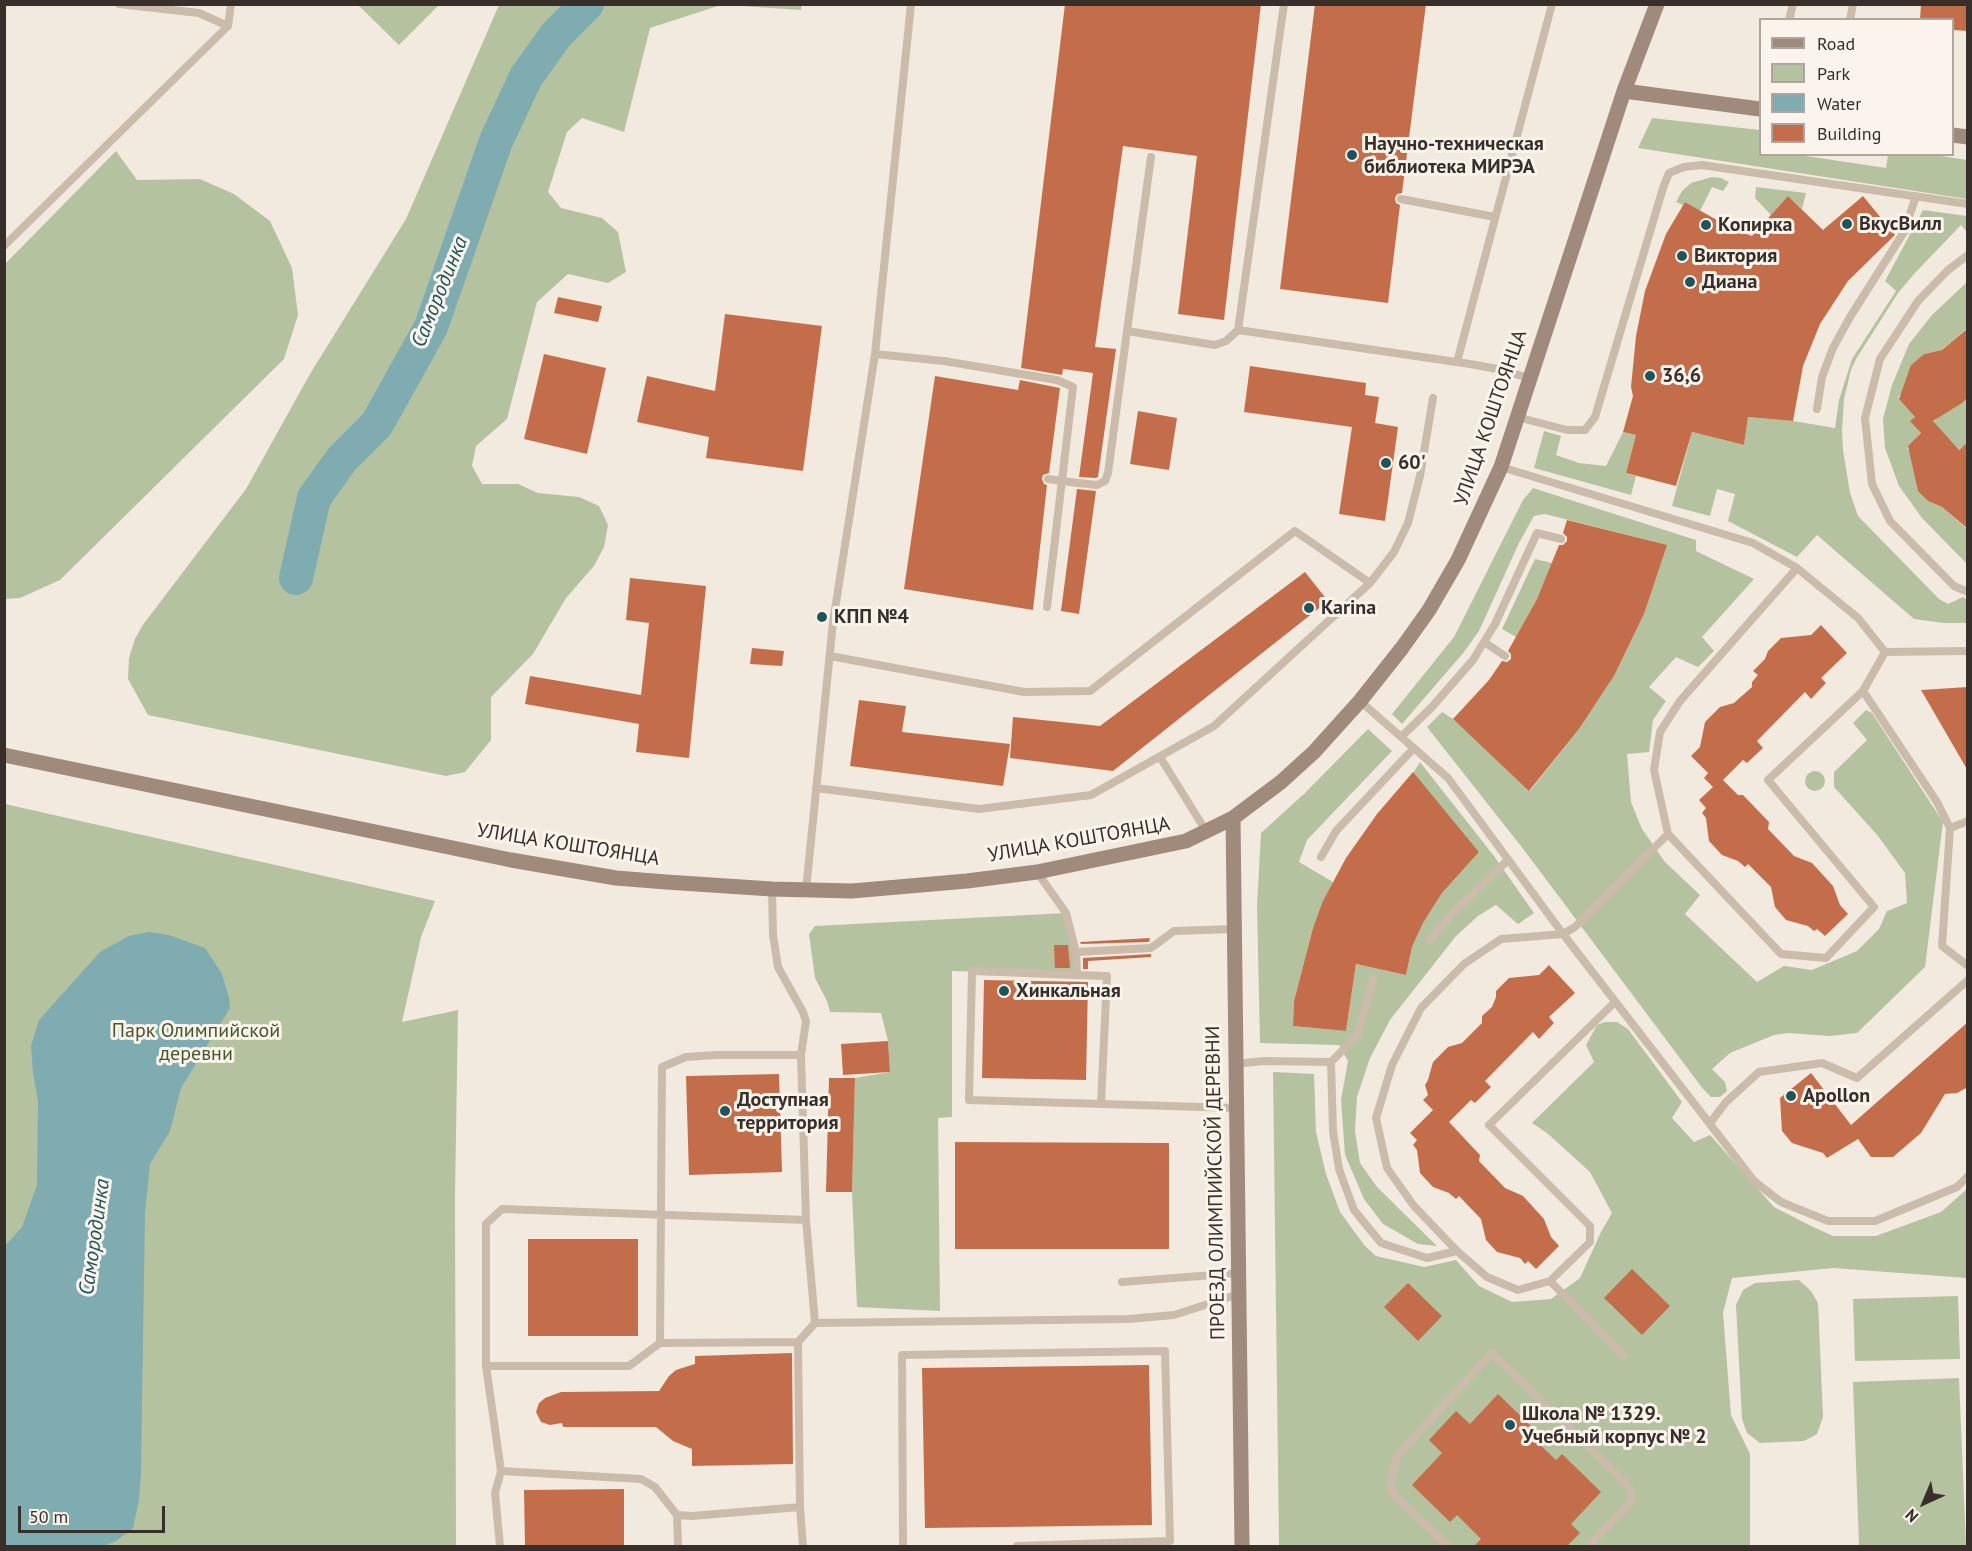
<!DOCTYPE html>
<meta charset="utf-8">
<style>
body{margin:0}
#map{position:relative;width:1972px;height:1551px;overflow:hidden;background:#f3eadf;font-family:"PT Sans",sans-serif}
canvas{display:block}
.frame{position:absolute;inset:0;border:6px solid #392f2a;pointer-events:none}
.legend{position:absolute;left:1759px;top:18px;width:195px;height:138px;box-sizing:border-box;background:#faf4ec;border:2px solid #ada59e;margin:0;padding:8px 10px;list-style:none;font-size:18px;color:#392f2a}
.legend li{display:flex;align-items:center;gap:12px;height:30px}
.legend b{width:30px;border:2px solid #ada59e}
.north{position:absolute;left:1894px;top:1473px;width:60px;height:60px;-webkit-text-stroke:4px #faf4ec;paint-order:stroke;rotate:224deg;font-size:16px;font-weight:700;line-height:24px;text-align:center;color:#392f2a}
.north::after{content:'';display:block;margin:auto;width:21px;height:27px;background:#392f2a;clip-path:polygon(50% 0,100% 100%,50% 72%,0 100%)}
.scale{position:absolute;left:18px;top:1506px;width:147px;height:27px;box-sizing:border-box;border:3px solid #392f2a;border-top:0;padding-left:8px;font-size:18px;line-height:21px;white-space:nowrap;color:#392f2a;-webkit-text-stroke:4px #faf4ec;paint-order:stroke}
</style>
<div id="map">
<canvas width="1972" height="1551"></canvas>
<div class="frame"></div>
<ul class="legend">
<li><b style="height:8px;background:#9f8a7c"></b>Road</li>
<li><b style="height:16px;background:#b5c29f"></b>Park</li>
<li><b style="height:16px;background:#7eacb0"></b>Water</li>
<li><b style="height:16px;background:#c46d4b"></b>Building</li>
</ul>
<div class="north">N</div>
<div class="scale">50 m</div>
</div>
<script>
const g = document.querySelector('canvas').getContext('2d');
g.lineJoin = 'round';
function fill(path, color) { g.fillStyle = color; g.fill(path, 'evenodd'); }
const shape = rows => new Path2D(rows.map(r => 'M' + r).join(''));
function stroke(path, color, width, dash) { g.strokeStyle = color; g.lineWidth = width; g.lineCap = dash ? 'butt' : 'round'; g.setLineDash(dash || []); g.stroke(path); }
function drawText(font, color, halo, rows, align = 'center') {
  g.font = font + ' "PT Sans",sans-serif'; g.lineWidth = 6; g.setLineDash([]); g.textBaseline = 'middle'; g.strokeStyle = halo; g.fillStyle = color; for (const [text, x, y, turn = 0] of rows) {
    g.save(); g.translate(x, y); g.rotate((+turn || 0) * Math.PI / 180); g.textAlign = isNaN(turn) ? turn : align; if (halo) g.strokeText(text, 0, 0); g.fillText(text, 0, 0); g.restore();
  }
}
fill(shape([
 [358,5,439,5,399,45],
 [499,5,721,5,650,28,624,132,582,118,567,132,548,192,561,208,602,218,618,232,626,272,608,283,568,274,537,302,507,419,476,446,472,466,482,484,518,484,538,493,579,497,599,506,608,525,604,547,594,566,566,598,533,654,491,697,491,740,465,772,446,776,148,715,128,679,129,658,135,639,142,626,246,489,310,374,406,219],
 [726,5,802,5,801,10],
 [1652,118,1760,130,1760,154,1799,155,1886,168,1888,155,1928,154,1967,160,1967,199,1638,148],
 [116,151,137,180,200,179,234,194,270,221,292,268,298,315,284,359,60,580,20,598,5,599,5,264],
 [1712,177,1721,178,1729,182,1723,191,1712,187,1700,211,1685,202,1683,205,1676,202,1682,191,1691,183],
 [1756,187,1806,193,1802,209,1788,196,1771,215,1755,198],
 [1923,210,1967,216,1967,232,1961,225,1914,274,1898,293,1856,359,1851,370,1844,399,1842,431,1843,450,1850,493,1858,516,1939,599,1948,604,1963,597,1967,600,1967,623,1944,623,1914,619,1817,535,1797,557,1728,521,1735,494,1717,489,1710,516,1672,506,1692,432,1744,445,1748,417,1793,421,1835,428,1839,400,1852,359,1896,291,1885,281],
 [1967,282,1967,328,1942,350,1924,354,1911,365,1907,389,1898,397,1915,417,1911,421,1921,433,1907,448,1913,455,1918,490,1928,501,1942,507,1967,529,1967,564,1922,518,1899,486,1885,448,1883,419,1892,385,1909,344,1932,315],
 [1967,397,1967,453,1962,447,1958,450,1930,425,1950,406],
 [1544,431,1561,436,1556,455,1579,463,1606,466,1623,432,1636,435,1626,473,1636,476,1631,495,1534,468],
 [1533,488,1696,540,1696,551,1754,579,1702,637,1714,651,1698,667,1676,657,1649,687,1666,701,1653,720,1649,752,1627,754,1631,802,1642,829,1665,862,1700,895,1685,914,1757,982,1784,966,1812,970,1857,951,1879,929,1887,911,1907,903,1905,873,1878,836,1834,787,1834,772,1867,740,1853,723,1866,710,1872,713,1943,822,1925,967,1857,1033,1830,1036,1788,1033,1774,1035,1730,1053,1712,1069,1725,1082,1727,1091,1720,1097,1711,1097,1703,1089,1524,850,1427,727,1442,712,1453,719,1530,791,1579,729,1614,676,1644,614,1666,545,1545,514,1534,516,1519,543,1479,631,1464,652,1402,724,1392,714,1454,637,1523,500],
 [1535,559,1552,563,1537,599,1516,637,1502,629],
 [1368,729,1392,751,1307,840,1299,862,1333,882,1313,928,1294,1001,1293,1026,1346,1031,1356,964,1406,975,1412,947,1423,923,1442,893,1479,852,1413,773,1420,762,1494,856,1534,913,1518,924,1496,905,1478,916,1456,936,1390,1020,1370,1058,1357,1097,1355,1131,1360,1163,1377,1187,1437,1246,1418,1244,1383,1224,1364,1199,1345,1155,1341,1100,1348,1061,1339,1045,1260,1043,1257,905,1261,833,1305,793],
 '1805 781a10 10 0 1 1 20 0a10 10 0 1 1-20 0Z',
 [5,804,435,901,421,937,402,1022,458,1010,455,1196,456,1546,5,1546],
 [1066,913,1077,975,952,971,952,1117,938,1118,940,1311,857,1307,852,1193,855,1078,890,1072,888,1041,881,1013,830,1012,827,1001,815,978,809,934,815,926],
 [1605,1022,1617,1022,1628,1029,1682,1102,1672,1118,1694,1142,1710,1135,1774,1207,1811,1226,1833,1236,1876,1236,1941,1212,1967,1189,1967,1278,1833,1268,1732,1278,1723,1313,1731,1415,1750,1454,1750,1546,1279,1546,1273,1072,1314,1074,1316,1132,1326,1174,1340,1212,1365,1246,1376,1256,1424,1267,1456,1260,1479,1286,1512,1302,1551,1299,1580,1278,1601,1232,1612,1213,1590,1172,1547,1133,1532,1123,1594,1062,1586,1045,1597,1025],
 [1799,1280,1811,1291,1818,1303,1823,1417,1817,1434,1804,1441,1760,1443,1747,1433,1742,1419,1736,1305,1743,1290,1755,1283],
 [1958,1296,1960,1359,1855,1361,1853,1299],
 [1959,1378,1966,1546,1859,1546,1853,1382]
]), '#b5c29f');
fill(shape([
 [149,932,169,935,205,948,222,974,229,998,230,1008,181,1088,170,1131,150,1164,145,1212,141,1473,139,1500,133,1528,116,1541,104,1546,5,1546,5,1246,22,1227,37,1185,38,1101,33,1073,31,1046,39,1020,100,952,129,936]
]), '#7eacb0');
stroke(shape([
 [296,578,314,498,342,459,377,424,431,327,496,141,526,77,556,35,587,4]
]), '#7eacb0', 34);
fill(shape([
 [1065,4,1261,4,1224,320,1178,314,1197,156,1123,146,1095,347,1116,349,1098,477,1096,478,1079,477,1093,373,1063,369,1062,375,1021,368],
 [1315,4,1426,4,1402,193,1397,194,1395,198,1396,203,1400,205,1388,303,1280,289],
 [1921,4,1968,4,1968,31,1953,30,1953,20,1920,20],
 [1788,196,1823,230,1863,196,1895,235,1848,281,1820,324,1803,366,1793,421,1748,417,1744,445,1692,432,1676,486,1626,473,1636,435,1623,432,1633,396,1631,387,1636,336,1645,291,1666,234,1685,202,1731,228,1752,236],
 [558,297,602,306,598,322,554,313],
 [725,314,822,326,803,471,706,458,709,437,637,422,647,376,715,391],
 [1968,328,1968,397,1962,403,1933,421,1959,450,1968,442,1968,529,1942,507,1928,501,1918,491,1908,446,1921,433,1910,421,1915,417,1899,399,1911,365,1924,354,1942,350],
 [544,354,606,368,587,454,524,439],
 [1250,366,1366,383,1365,395,1379,397,1375,423,1398,427,1385,521,1339,514,1352,427,1244,412],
 [935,376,1018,390,1020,380,1060,388,1049,473,1043,475,1042,479,1044,484,1047,485,1033,610,904,589],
 [1138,411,1177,418,1169,470,1130,464],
 [1077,489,1096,491,1079,614,1061,611],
 [1567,520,1667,545,1644,614,1614,676,1579,729,1529,791,1453,719,1489,680,1502,661,1507,662,1511,659,1511,654,1508,651,1537,599,1559,545,1563,545,1567,541,1567,537,1563,533],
 [1305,572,1328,601,1113,771,1010,758,1013,717,1100,726],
 [630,578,706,586,689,758,636,752,639,724,525,704,530,676,641,695,649,623,626,620],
 [1821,625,1847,653,1821,678,1826,683,1811,699,1805,692,1757,741,1763,748,1747,763,1743,760,1723,780,1738,795,1743,795,1769,822,1768,829,1794,856,1812,863,1833,886,1840,905,1848,914,1825,936,1817,929,1814,931,1808,926,1786,920,1775,907,1771,887,1748,864,1745,867,1738,861,1722,855,1709,841,1706,818,1702,813,1706,808,1699,800,1713,787,1704,778,1708,773,1691,756,1700,747,1705,722,1720,707,1734,703,1752,687,1752,682,1758,675,1753,671,1765,659,1768,651,1781,638,1811,635],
 [752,648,784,651,782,666,750,664],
 [1968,687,1968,771,1921,690],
 [859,700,906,706,902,732,1010,744,1003,786,850,766],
 [1413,772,1479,852,1442,893,1423,923,1412,947,1406,975,1356,964,1346,1031,1293,1026,1294,1001,1313,928,1323,901,1346,858,1377,814],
 [1150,938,1149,942,1081,944,1080,942],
 [1054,945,1068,945,1070,968,1055,968],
 [1151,954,1151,957,1088,961,1088,969,1083,969,1083,958],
 [1549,965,1575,993,1549,1017,1554,1023,1539,1039,1533,1032,1485,1081,1491,1087,1475,1103,1471,1100,1449,1122,1480,1155,1479,1161,1505,1188,1523,1196,1544,1219,1551,1237,1559,1246,1536,1269,1528,1261,1525,1264,1520,1258,1497,1252,1486,1240,1481,1219,1459,1196,1456,1199,1449,1193,1433,1187,1420,1173,1417,1150,1413,1145,1417,1140,1410,1133,1433,1110,1423,1100,1428,1095,1425,1085,1428,1080,1433,1062,1448,1047,1462,1043,1482,1023,1482,1016,1492,1007,1496,997,1496,991,1509,978,1539,975],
 [984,980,1088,982,1086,1080,982,1078],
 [1968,1022,1968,1087,1957,1093,1945,1094,1921,1133,1893,1157,1871,1157,1858,1139,1827,1158,1823,1153,1792,1143,1782,1131,1780,1098,1811,1073,1851,1125],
 [888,1041,890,1072,843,1075,841,1044],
 [779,1074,782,1172,689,1175,686,1076],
 [829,1078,855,1078,852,1192,826,1192],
 [955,1142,1169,1143,1169,1249,955,1249],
 [528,1239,638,1239,638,1336,528,1336],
 [1632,1269,1670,1306,1642,1335,1604,1298],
 [1408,1283,1442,1316,1418,1341,1384,1307],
 [792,1353,793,1464,692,1466,692,1449,673,1441,656,1427,563,1427,562,1423,550,1425,541,1422,536,1412,539,1403,545,1398,561,1392,659,1391,669,1376,676,1370,695,1364,695,1356],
 [1149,1365,1152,1525,925,1528,922,1368],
 [1498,1394,1535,1430,1530,1435,1556,1460,1562,1454,1601,1492,1571,1524,1580,1533,1567,1546,1474,1546,1481,1539,1457,1515,1450,1522,1412,1485,1442,1453,1429,1440,1456,1411,1470,1424],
 [624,1489,624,1546,525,1546,524,1490]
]), '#c46d4b');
stroke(shape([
 [119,4,199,13,228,26],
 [1789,20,1793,4],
 [1850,20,1853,4],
 [1401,199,1495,217],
 [4,246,228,26,231,4],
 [1968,255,1948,270,1918,301,1880,359,1865,418,1872,484,1890,521,1954,586,1968,592],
 [1238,330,1470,364,1498,369,1529,378],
 [1127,331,1151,157],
 [875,354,944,361,1057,380,1073,387,1047,607],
 [1457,362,1552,4],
 [1817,409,1822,377,1833,348,1850,317,1904,232,1916,196],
 [1517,417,1567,430,1585,430,1595,417,1663,188,1669,173,1684,167,1702,165,1968,204],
 [1501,467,1753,543,1797,568,1858,618,1885,652,1863,691,1768,780,1874,907,1826,958,1781,954,1668,834,1654,770,1660,732,1680,701,1797,568],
 [1078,483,1097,485,1105,481,1108,473,1127,331,1215,345,1226,341,1238,330,1284,4],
 [1484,642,1505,656],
 [1885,652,1968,651],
 [830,656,1024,692,1090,691,1295,531,1370,583],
 [1863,691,1937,802,1950,828,1942,946,1968,966],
 [1360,701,1448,778,1563,934,1754,1181,1781,1202,1828,1221,1875,1221,1957,1187,1968,1176],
 [1401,737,1431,708,1473,660,1495,624,1537,533,1561,539],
 [1160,757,1206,831],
 [816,788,979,809,1091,795,1214,726,1370,583,1394,552,1408,523,1420,476,1433,398],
 [1950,828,1968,821],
 [1321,857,1336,831,1414,748],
 [1037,872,1066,913,1076,952,1151,948,1174,931,1233,929],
 [806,890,833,622,875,354,911,4],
 [1429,941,1453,913,1508,860],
 [1076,952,1077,975,972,971,969,1100,1236,1108],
 [1077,975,1107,976,1101,1104],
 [1331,1062,1357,1036,1373,979],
 [1235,1064,1264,1061,1331,1062,1333,1131,1339,1169,1354,1210,1381,1243,1427,1258,1457,1251,1487,1277,1518,1290,1550,1281,1590,1242,1590,1226,1489,1125,1615,1002],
 [1710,1123,1726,1102,1759,1072,1822,1063,1857,1078,1968,980],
 [1457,1251,1414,1206,1387,1168,1376,1118,1392,1065,1421,1008,1464,964,1501,939,1563,934,1575,927,1668,834],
 [1550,1281,1624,1356],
 [1122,1282,1239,1273],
 [815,1323,1128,1319,1174,1315,1239,1294],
 [798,1342,800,1507,692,1516,677,1515,655,1487,641,1479,501,1471,486,1366,486,1224,502,1209,806,1220],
 [660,1343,662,1067,686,1057,716,1055,801,1055],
 [486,1366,629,1366,660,1343,798,1342,815,1323,806,1220,801,1055,806,1021,803,1012,778,967,773,935,772,889],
 [800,1507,803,1546],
 [677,1515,678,1546],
 [500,1546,495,1493,501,1471],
 [903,1546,902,1355,1165,1351,1170,1541,1017,1546],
 [1448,1546,1396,1497,1390,1487,1397,1456,1492,1353,1629,1486,1632,1501,1589,1546]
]), '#cbbbab', 8);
stroke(shape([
 [1624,91,1760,109],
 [1952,135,1968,137],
 [4,755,511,860,616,878,666,882,772,889,852,891,967,881,1037,872,1186,841,1233,818,1281,782,1314,752,1360,701,1402,648,1429,610,1458,560,1501,467,1624,91,1657,4],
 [1233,818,1242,1546]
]), '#9f8a7c', 15);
stroke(shape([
 [1048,479,1078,483]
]), '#cbbbab', 8);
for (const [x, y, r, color] of [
 [1352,155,6,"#1f545a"],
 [1847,224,6,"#1f545a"],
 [1706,225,6,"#1f545a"],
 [1682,256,6,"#1f545a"],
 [1690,282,6,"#1f545a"],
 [1650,376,6,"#1f545a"],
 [1386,463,6,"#1f545a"],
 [1309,608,6,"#1f545a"],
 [822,617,6,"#1f545a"],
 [1004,991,6,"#1f545a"],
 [1791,1096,6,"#1f545a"],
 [725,1111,6,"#1f545a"],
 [1510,1425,6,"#1f545a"]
]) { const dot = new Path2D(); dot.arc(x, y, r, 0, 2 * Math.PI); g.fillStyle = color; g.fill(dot); stroke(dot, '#faf4ec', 2); }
drawText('bold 20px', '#392f2a', '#faf4ec', [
 ["Научно-техническая",1364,144],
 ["библиотека МИРЭА",1364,167],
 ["ВкусВилл",1859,224],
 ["Копирка",1718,225],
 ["Виктория",1694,256],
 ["Диана",1702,282],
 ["36,6",1662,376],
 ["60'",1398,463],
 ["Karina",1321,608],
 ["КПП №4",834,617],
 ["Хинкальная",1016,991],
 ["Apollon",1803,1096],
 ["Доступная",737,1100],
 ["территория",737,1123],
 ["Школа № 1329.",1522,1414],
 ["Учебный корпус № 2",1522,1437]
], 'left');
drawText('20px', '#392f2a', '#faf4ec', [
 ["УЛИЦА КОШТОЯНЦА",1491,418,-71],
 ["УЛИЦА КОШТОЯНЦА",1079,840,-10],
 ["УЛИЦА КОШТОЯНЦА",568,845,9],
 ["ПРОЕЗД ОЛИМПИЙСКОЙ ДЕРЕВНИ",1216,1183,-91]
]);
drawText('20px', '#46572e', '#faf4ec', [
 ["Парк Олимпийской",196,1031],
 ["деревни",196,1054]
]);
drawText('italic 21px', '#1f545a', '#faf4ec', [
 ["Самородинка",440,292,-68],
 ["Самородинка",95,1237,-82]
]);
</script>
